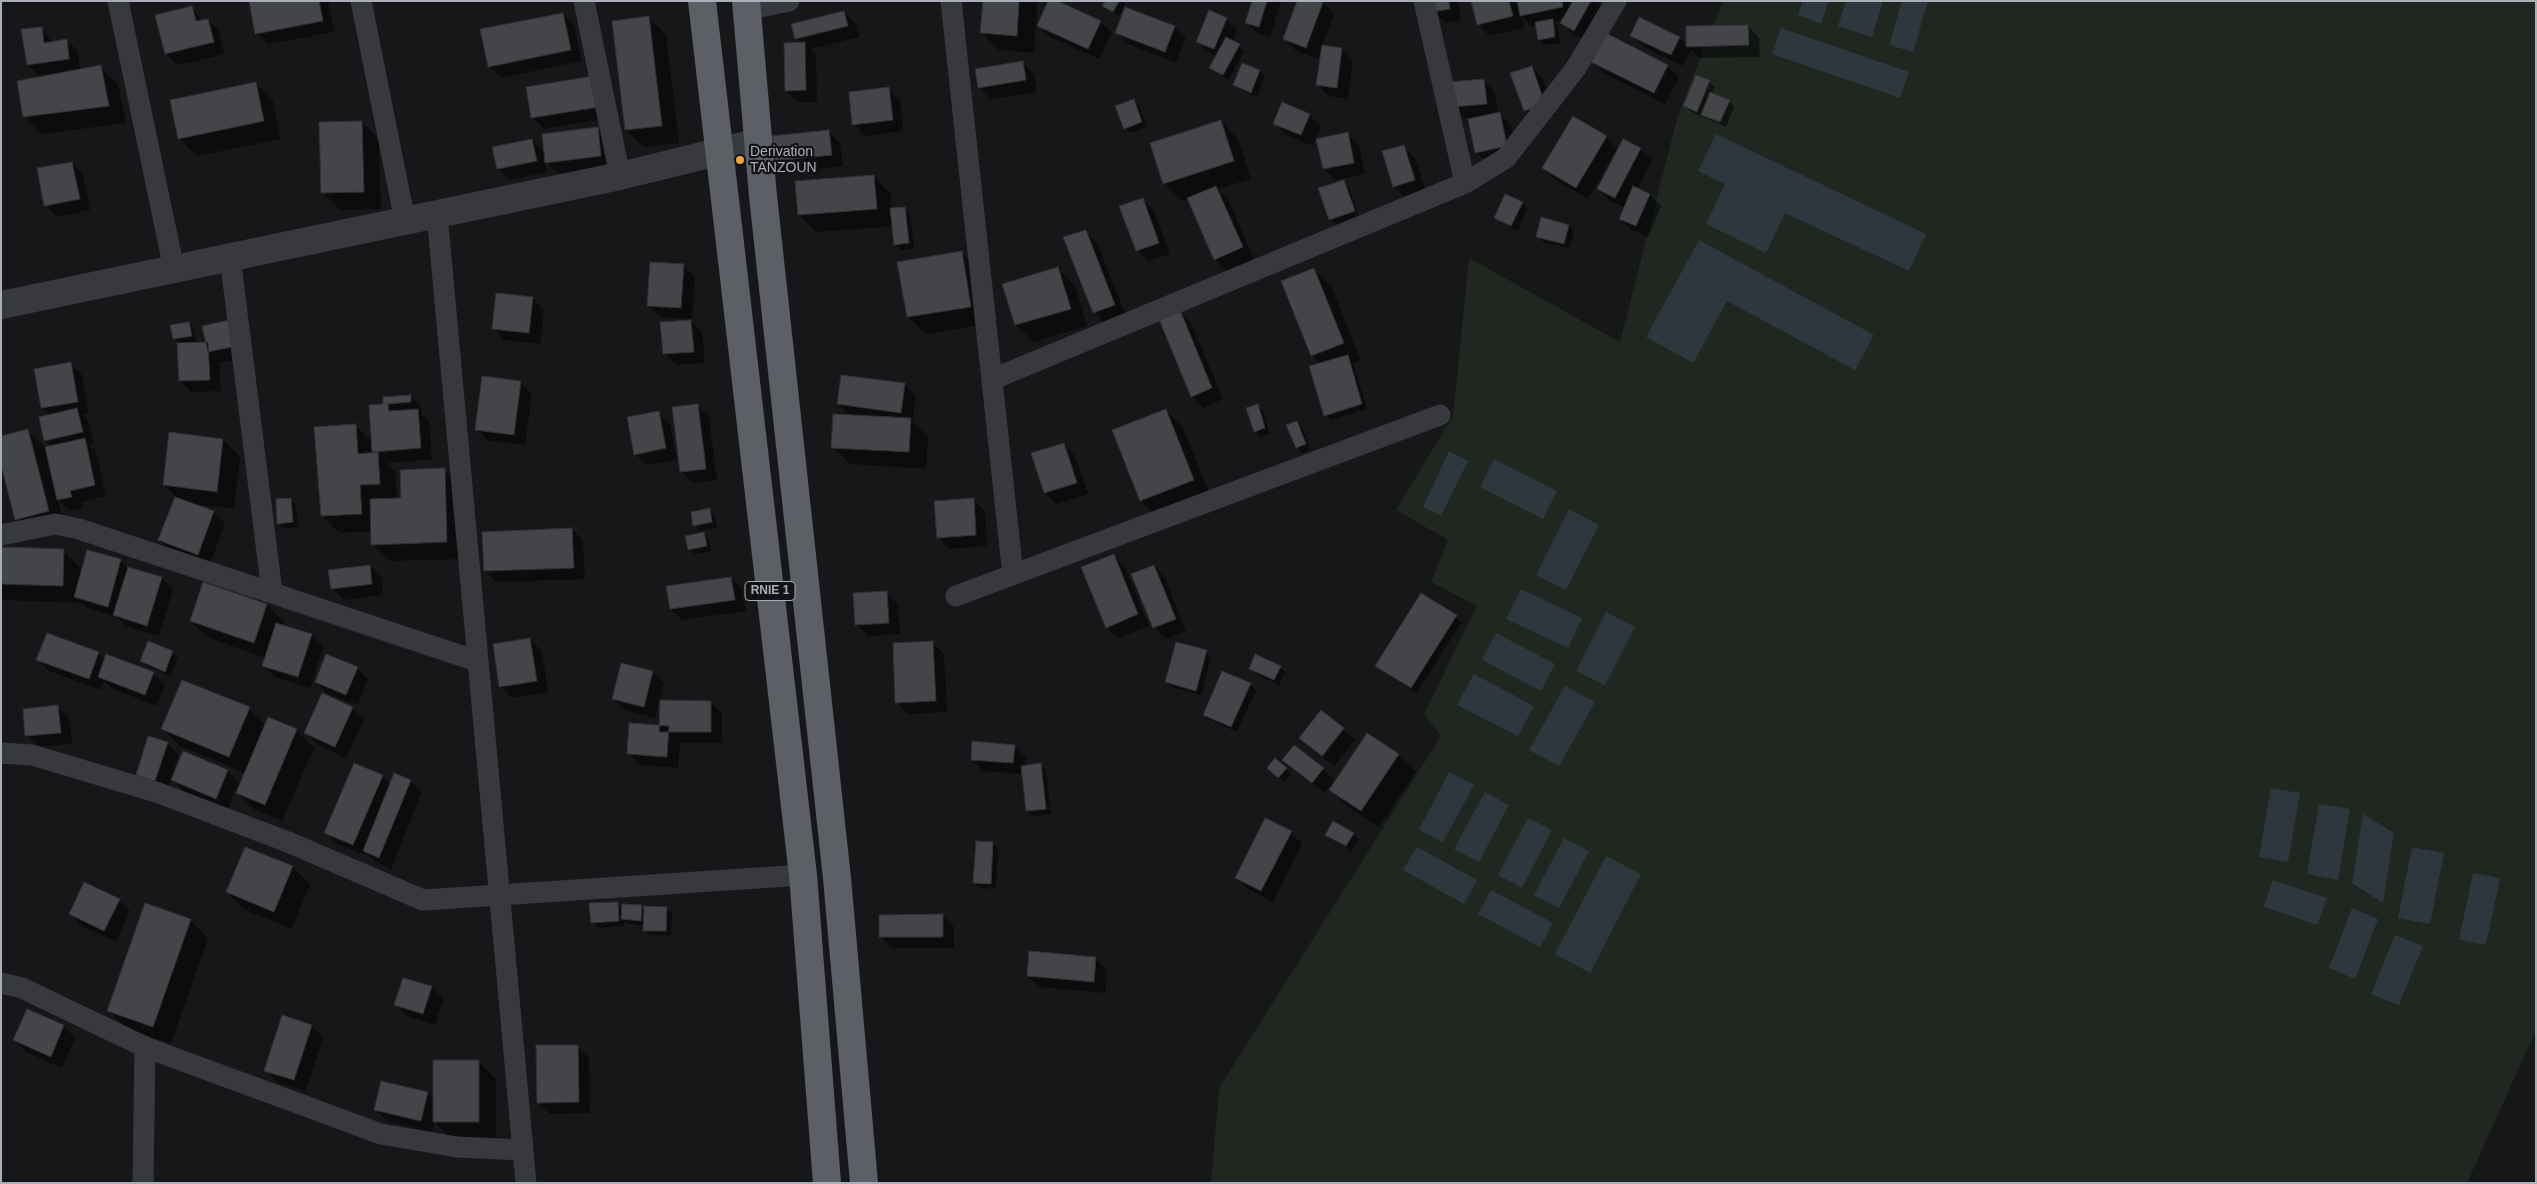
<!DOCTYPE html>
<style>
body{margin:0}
#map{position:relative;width:2537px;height:1184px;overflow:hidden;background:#171719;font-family:Arial,sans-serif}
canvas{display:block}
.frame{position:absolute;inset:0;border:2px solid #a9afb8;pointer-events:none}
</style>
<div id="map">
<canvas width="2537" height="1184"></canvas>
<div class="frame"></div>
</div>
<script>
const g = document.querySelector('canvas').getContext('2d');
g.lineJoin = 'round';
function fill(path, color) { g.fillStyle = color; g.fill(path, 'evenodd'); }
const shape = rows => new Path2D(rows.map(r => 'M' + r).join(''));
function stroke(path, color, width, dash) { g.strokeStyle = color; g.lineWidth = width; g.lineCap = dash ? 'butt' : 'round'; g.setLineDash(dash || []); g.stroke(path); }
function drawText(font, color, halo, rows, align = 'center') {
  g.font = font + ' Arial,sans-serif'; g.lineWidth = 4.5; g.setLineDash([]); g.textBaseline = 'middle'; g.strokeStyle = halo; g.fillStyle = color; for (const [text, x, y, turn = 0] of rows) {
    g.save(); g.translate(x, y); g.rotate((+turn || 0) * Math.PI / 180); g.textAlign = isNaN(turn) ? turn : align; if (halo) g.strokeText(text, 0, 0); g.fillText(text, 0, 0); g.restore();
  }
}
fill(shape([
 [1723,1,2536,1,2536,1030,2467,1183,1211,1183,1219,1088,1441,736,1424,714,1477,606,1431,582,1448,540,1396,510,1453,416,1469,258,1620,342,1678,115]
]), '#1f2720');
fill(shape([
 [1803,1,1829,1,1821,24,1798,15],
 [1846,1,1883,1,1872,37,1838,26],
 [1902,1,1928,1,1913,52,1889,45],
 [1781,28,1909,72,1900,98,1772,54],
 [1716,134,1926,234,1909,271,1785,213,1766,253,1706,224,1725,184,1698,171],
 [1699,240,1874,335,1855,370,1727,301,1693,363,1646,337],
 [1449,451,1468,461,1441,516,1423,507],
 [1494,459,1557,491,1543,519,1480,487],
 [1569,509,1599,525,1566,590,1536,575],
 [1521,589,1582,618,1568,648,1506,619],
 [1606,612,1635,627,1605,685,1576,671],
 [1496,633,1555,664,1541,691,1482,660],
 [1474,674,1534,706,1518,736,1457,705],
 [1565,686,1595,702,1559,766,1529,750],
 [1449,772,1474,785,1443,842,1419,830],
 [2271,788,2300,793,2288,862,2259,857],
 [1485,792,1509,805,1479,862,1454,849],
 [2319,804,2350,809,2338,880,2307,874],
 [2363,814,2394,833,2383,903,2352,883],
 [1528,818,1552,830,1522,888,1498,875],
 [1564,838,1589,851,1559,908,1534,895],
 [1417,847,1477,880,1464,904,1403,870],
 [2412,847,2444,853,2430,924,2398,918],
 [1606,856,1641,874,1590,973,1555,954],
 [2473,873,2500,878,2486,945,2459,940],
 [2273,880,2327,898,2317,925,2264,907],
 [1491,890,1553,923,1540,947,1478,914],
 [2352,908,2378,919,2355,979,2329,968],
 [2395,935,2423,946,2399,1005,2371,994]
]), '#2d373d');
fill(shape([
 [250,1,328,1,334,32,268,44,256,33],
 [984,1,1038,1,1034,53,999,50,982,33],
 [1106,1,1127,1,1119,16,1104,6],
 [1253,1,1281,1,1270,38,1258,34,1247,23],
 [1299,1,1323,3,1334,14,1322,47,1342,49,1353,61,1348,99,1329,96,1318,85,1322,48,1318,59,1296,51,1285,39],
 [1432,1,1458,1,1461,20,1445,23,1433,11],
 [1472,1,1570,1,1571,6,1574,1,1596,1,1604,9,1586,41,1573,34,1562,23,1563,21,1554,22,1558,26,1560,43,1544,45,1539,39,1537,26,1532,27,1521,15,1524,28,1489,36,1478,24],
 [192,8,203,21,208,20,219,31,225,54,178,65,166,54],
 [844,12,856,24,859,37,810,49,816,55,817,102,798,102,786,91,802,44,796,38],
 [563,14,574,25,582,61,501,78,489,66],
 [649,18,666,35,679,143,644,147,626,130],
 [1226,19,1237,30,1233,42,1244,51,1229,80,1211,68,1217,56,1209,53,1197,41],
 [1640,19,1680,38,1687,46,1748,26,1759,38,1760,57,1699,58,1691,50,1683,66,1643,47,1632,36],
 [1100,22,1112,33,1099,59,1050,37,1038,25],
 [1174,27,1186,38,1176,63,1128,44,1117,33],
 [41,28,53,43,66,40,78,51,80,70,100,67,118,84,126,123,42,134,24,116,41,78,28,65],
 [1022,62,1034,74,1037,92,991,99,979,87],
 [1593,62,1667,66,1679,77,1665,104,1604,73],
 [1243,64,1260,71,1265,76,1257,97,1240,90,1235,85],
 [1532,67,1543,79,1556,115,1536,122,1525,110],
 [1697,76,1709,82,1715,87,1712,94,1729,101,1734,107,1726,127,1690,111,1685,106],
 [593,77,610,118,544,129,532,117],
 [1484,80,1495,92,1498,114,1511,125,1518,157,1488,164,1476,152,1469,118,1465,118,1453,106],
 [256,84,273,101,281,139,197,156,179,138],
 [888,89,900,100,903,131,865,136,854,124],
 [1133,100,1139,105,1147,127,1130,133,1125,128],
 [1309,115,1321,126,1313,146,1286,135,1275,123],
 [1221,121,1238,139,1251,179,1218,189,1228,199,1254,259,1227,271,1215,259,1189,199,1182,201,1165,184,1151,144],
 [362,122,379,140,381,209,340,210,323,192],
 [597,129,609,140,612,167,558,174,545,161,547,172,510,180,498,169,532,140,546,154],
 [828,131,840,143,843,166,788,172,777,161],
 [1347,134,1359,145,1365,174,1335,180,1324,169],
 [1606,137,1619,150,1640,149,1652,160,1637,189,1650,195,1661,206,1648,237,1632,230,1620,219,1625,208,1610,201,1598,189,1617,153,1615,152,1588,199,1555,180,1544,168],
 [1403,146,1415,158,1426,192,1405,198,1394,186],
 [72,163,83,174,90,210,57,217,46,205],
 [873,176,891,194,892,209,904,208,910,214,914,248,901,250,895,244,894,226,816,232,799,215],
 [1344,181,1349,187,1359,216,1336,224,1330,219],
 [1143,199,1154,211,1170,254,1148,261,1137,250],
 [1522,203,1527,209,1517,231,1495,217],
 [1568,226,1574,231,1569,248,1543,242,1538,236],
 [1085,231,1097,243,1126,316,1105,324,1094,312],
 [961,253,979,270,988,324,926,334,908,317,899,263],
 [683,266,695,277,692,319,660,317,648,306],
 [1058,268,1075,286,1087,326,1033,342,1016,325,1004,285],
 [1314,270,1332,287,1360,360,1353,363,1367,409,1331,420,1326,415,1321,364,1312,355],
 [532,298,544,310,540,344,504,340,493,328],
 [1179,312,1191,323,1223,399,1204,408,1192,396],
 [690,320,702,332,705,363,675,365,664,353],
 [189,323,194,329,197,341,190,344,207,343,204,327,246,357,219,363,221,391,191,392,180,381,179,343,174,338],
 [71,364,82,375,89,413,82,414,88,421,94,443,89,444,96,451,106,496,81,502,82,508,70,511,58,499,65,529,34,537,16,519,28,431,46,448,52,447,45,440,50,415,43,408],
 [520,383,532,394,525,445,488,441,477,429],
 [904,384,916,396,912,421,928,437,926,469,850,464,833,447,850,416,838,404],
 [411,396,422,408,422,415,429,421,432,459,387,463,395,471,397,499,402,499,444,470,461,487,464,559,390,561,372,544,372,531,339,533,322,516,356,426,373,443,384,405],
 [697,406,709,417,717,480,693,483,682,472],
 [1258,406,1263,411,1270,434,1260,437,1255,432],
 [1166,410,1183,428,1211,497,1159,518,1141,501,1113,431],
 [658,413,670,424,677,460,647,465,635,454],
 [1296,423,1302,428,1311,449,1302,453,1297,447],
 [223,440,240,457,234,508,193,505,214,512,225,524,209,566,171,551,160,540,176,497,164,485],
 [1063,444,1075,456,1088,494,1057,504,1045,493],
 [290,499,296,505,298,527,284,529,278,523],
 [973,500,985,511,987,546,950,549,938,537],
 [709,510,715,515,717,528,700,531,695,525],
 [572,529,583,541,585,579,496,582,485,571],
 [704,534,709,539,711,551,695,554,689,549],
 [1,548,63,551,81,568,80,575,120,560,128,568,162,578,173,590,159,636,126,626,117,617,87,608,81,603,1,600],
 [1113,556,1125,567,1149,626,1118,638,1107,627],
 [370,566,381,578,383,595,344,600,332,588],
 [1154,566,1165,578,1186,631,1166,639,1154,627],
 [731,578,742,589,746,611,682,620,671,609],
 [204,584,267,605,284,622,283,626,311,635,323,647,310,688,275,677,263,666,266,658,209,638,191,621],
 [886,593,898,604,900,634,868,636,856,624],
 [1422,595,1462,622,1416,693,1377,666],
 [47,634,99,653,105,660,153,673,165,685,157,706,111,688,104,681,101,690,49,671,38,659],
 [530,640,542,651,548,692,512,698,500,686],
 [932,642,944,654,947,712,908,714,897,703],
 [1206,651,1211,657,1201,695,1172,687,1166,682],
 [173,652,178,657,170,676,147,666,141,661],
 [1280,667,1285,672,1279,685,1256,674,1250,669],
 [357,668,368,679,358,705,328,694,316,682],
 [653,672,664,683,655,718,625,710,614,699],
 [1223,672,1250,684,1256,690,1237,732,1210,720,1204,715],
 [710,702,722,713,722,743,680,743,678,768,640,765,628,753,661,727],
 [58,707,69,718,72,744,38,747,27,735],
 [352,708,364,720,346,758,317,744,306,733],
 [249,709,266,726,296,730,314,748,282,821,255,810,235,790,228,810,184,791,171,779,166,792,149,786,167,743,179,755,172,774,227,771,239,782,236,789,238,790,245,773,180,746,163,729],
 [1344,730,1355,740,1334,766,1323,758],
 [1367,735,1398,755,1416,772,1379,827,1348,807,1331,790],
 [1014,746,1026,757,1025,767,1040,765,1046,770,1050,807,1030,809,1030,812,1051,809,1051,814,1033,816,1027,810,1023,774,983,771,972,759],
 [1283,760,1323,769,1334,780,1324,793],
 [355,765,383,776,391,784,410,781,422,792,391,869,376,862,366,853,365,855,337,844,326,832],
 [1286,769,1291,774,1284,782,1274,773],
 [1291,832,1302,844,1273,902,1248,889,1236,878],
 [1353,834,1359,839,1352,851,1327,835],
 [993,843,998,848,996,889,980,888,974,883],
 [292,867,310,884,292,929,245,910,227,892],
 [119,900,130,911,116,942,82,926,71,914],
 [617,903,623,909,642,906,645,910,667,908,672,914,671,936,650,935,644,930,644,925,628,924,623,920,624,926,598,928,592,922],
 [146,905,191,921,208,938,171,1044,126,1028,109,1011],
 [942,915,954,927,954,948,892,948,880,937],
 [1095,958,1107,970,1105,993,1040,987,1028,976],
 [431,987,443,999,435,1025,407,1016,396,1005],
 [27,1011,64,1026,75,1038,62,1068,26,1052,14,1040],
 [312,1026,323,1037,306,1091,277,1082,265,1070],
 [577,1046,589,1058,590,1113,550,1114,538,1102],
 [478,1061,496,1079,496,1139,451,1139,435,1122,432,1132,387,1121,376,1109,427,1093,434,1099]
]), '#0007');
const building = shape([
 [249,1,319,1,323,21,255,34,249,1],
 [983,1,1019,1,1017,36,980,33,983,1],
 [1048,1,1058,1,1101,21,1088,49,1037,26,1048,1],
 [1105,1,1119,1,1113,12,1102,6,1105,1],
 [1252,1,1267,1,1259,27,1245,23,1252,1],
 [1297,1,1323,2,1306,48,1283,39,1297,1],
 [1430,1,1449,1,1450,9,1432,12,1430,1],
 [1471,1,1509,1,1513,16,1477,25,1471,1],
 [1517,1,1562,1,1563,7,1520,16,1517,1],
 [1573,1,1591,1,1574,31,1560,23,1573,1],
 [192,6,196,21,208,19,214,42,165,54,155,15,192,6],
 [1125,7,1175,26,1165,52,1115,33,1125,7],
 [1209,10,1227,18,1214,49,1196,42,1209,10],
 [844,11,848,26,795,39,791,24,844,11],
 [563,13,571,50,488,67,480,29,563,13],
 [649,16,662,126,625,130,612,21,649,16],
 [1639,17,1680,37,1671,55,1630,36,1639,17],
 [1553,19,1555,37,1538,40,1535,22,1553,19],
 [1748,25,1749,45,1686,47,1686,26,1748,25],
 [42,27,44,43,67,39,69,59,27,65,21,29,42,27],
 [1606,33,1668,65,1654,93,1591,62,1606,33],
 [1226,37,1240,44,1223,75,1209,68,1226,37],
 [805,42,806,90,785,91,784,43,805,42],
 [1322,45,1342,48,1337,88,1316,85,1322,45],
 [1023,61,1026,80,978,88,975,69,1023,61],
 [1242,63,1260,70,1251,93,1233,85,1242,63],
 [101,65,109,106,23,117,17,81,101,65],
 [1532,66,1545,104,1524,111,1510,73,1532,66],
 [1696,75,1710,80,1697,112,1683,106,1696,75],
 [594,76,599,107,531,118,526,87,594,76],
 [1484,79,1487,104,1452,107,1449,82,1484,79],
 [256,82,264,121,178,139,170,100,256,82],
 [889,87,893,120,852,125,849,92,889,87],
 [1710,92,1730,100,1720,122,1701,115,1710,92],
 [1134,99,1142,122,1124,129,1115,106,1134,99],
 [1282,102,1310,114,1301,135,1273,124,1282,102],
 [1500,112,1507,146,1475,153,1468,119,1500,112],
 [1573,116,1607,136,1576,188,1542,168,1573,116],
 [1221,120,1234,161,1163,184,1150,143,1221,120],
 [362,121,364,192,321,193,319,122,362,121],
 [598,127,601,156,545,163,542,134,598,127],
 [829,130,832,155,775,161,772,136,829,130],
 [1348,132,1354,163,1323,169,1316,139,1348,132],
 [532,139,537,161,497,169,492,147,532,139],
 [1623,139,1641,148,1615,198,1597,189,1623,139],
 [1404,145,1415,180,1393,187,1382,151,1404,145],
 [72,162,80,199,44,206,37,168,72,162],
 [874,175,877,209,798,215,795,181,874,175],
 [1344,180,1355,211,1329,220,1318,188,1344,180],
 [1216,186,1243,247,1214,260,1187,198,1216,186],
 [1633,186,1650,194,1636,226,1619,219,1633,186],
 [1505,194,1523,202,1511,226,1494,218,1505,194],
 [1143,198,1159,243,1136,251,1119,206,1143,198],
 [905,207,909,243,894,245,890,208,905,207],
 [1541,217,1569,225,1564,244,1536,237,1541,217],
 [1086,230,1115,305,1093,313,1063,237,1086,230],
 [962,251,971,307,907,317,897,262,962,251],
 [650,262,684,264,681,308,647,306,650,262],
 [1058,267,1071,309,1015,325,1002,284,1058,267],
 [1314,268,1344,343,1311,356,1281,281,1314,268],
 [496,293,533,297,529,333,492,329,496,293],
 [1180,310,1212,388,1191,397,1159,319,1180,310],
 [230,320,236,346,208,352,202,326,230,320],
 [691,320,694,352,663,354,660,322,691,320],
 [189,322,192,336,173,339,170,325,189,322],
 [208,342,210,380,179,381,177,343,208,342],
 [1348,355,1362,404,1324,416,1309,366,1348,355],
 [71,362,78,402,41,408,34,369,71,362],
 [841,375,905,383,901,413,837,404,841,375],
 [482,376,521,381,514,435,475,430,482,376],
 [411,395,411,402,388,404,389,411,418,409,421,448,372,452,369,405,383,404,383,397,411,395],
 [698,404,706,469,680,472,672,407,698,404],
 [1258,404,1265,428,1254,432,1246,408,1258,404],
 [77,408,83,432,44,441,39,417,77,408],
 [1166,409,1194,480,1140,501,1112,430,1166,409],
 [659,411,666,448,634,455,627,417,659,411],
 [833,414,911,418,909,452,831,448,833,414],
 [1297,421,1306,444,1296,448,1286,425,1297,421],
 [356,424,358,454,378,452,380,484,360,485,362,514,321,516,314,427,356,424],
 [28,429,49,511,15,520,1,465,1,436,28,429],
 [169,432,223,439,217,492,163,485,169,432],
 [85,438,95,485,70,491,72,497,57,500,45,447,85,438],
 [1064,443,1077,483,1044,493,1031,453,1064,443],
 [445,468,447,542,371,545,370,499,401,498,400,470,445,468],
 [175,497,214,511,198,555,158,540,175,497],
 [291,498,293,522,277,524,276,499,291,498],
 [974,498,976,535,937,538,934,501,974,498],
 [710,508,712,522,693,526,691,512,710,508],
 [572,528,574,568,484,571,482,532,572,528],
 [704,532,707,546,688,550,685,536,704,532],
 [1,547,64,549,63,586,1,584,1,547],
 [87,550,121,559,108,607,74,597,87,550],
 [1114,554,1138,614,1106,628,1081,567,1114,554],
 [370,565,372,584,331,589,328,570,370,565],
 [1154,565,1176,619,1153,628,1131,574,1154,565],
 [128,567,162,577,147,626,113,615,128,567],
 [731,577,735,600,670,609,666,586,731,577],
 [203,582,267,604,254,643,190,621,203,582],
 [887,591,889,623,855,625,853,593,887,591],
 [1421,593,1457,615,1411,688,1375,666,1421,593],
 [276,623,312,634,298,677,262,666,276,623],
 [47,633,99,652,89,679,36,660,47,633],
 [530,638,537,681,499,687,493,644,530,638],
 [148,641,173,651,165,672,140,661,148,641],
 [933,641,936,701,895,703,893,643,933,641],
 [1176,642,1207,650,1196,691,1165,682,1176,642],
 [106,654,154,672,145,695,98,677,106,654],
 [326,654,358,667,346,695,315,682,326,654],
 [1255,654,1281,666,1274,680,1249,669,1255,654],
 [621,663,653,671,644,707,612,699,621,663],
 [1222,671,1251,683,1231,727,1203,715,1222,671],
 [182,680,250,707,229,757,161,729,182,680],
 [322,693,353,707,335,747,304,733,322,693],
 [660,700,711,701,711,732,659,732,660,700],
 [58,705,61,733,25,736,23,709,58,705],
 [1321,710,1344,728,1322,756,1299,738,1321,710],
 [268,717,297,729,265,805,236,793,268,717],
 [629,723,669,726,667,757,627,754,629,723],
 [1367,733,1399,754,1361,811,1329,790,1367,733],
 [148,736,168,742,155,781,136,775,148,736],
 [972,741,1015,745,1013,763,971,760,972,741],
 [1294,745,1324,768,1312,783,1282,760,1294,745],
 [183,751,228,770,216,799,171,780,183,751],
 [1275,758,1287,768,1278,778,1267,768,1275,758],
 [354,763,383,775,353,845,324,833,354,763],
 [1041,763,1046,809,1026,811,1021,766,1041,763],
 [394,773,411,780,379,858,363,851,394,773],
 [1265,818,1292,831,1261,891,1235,878,1265,818],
 [1333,821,1354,833,1346,846,1325,835,1333,821],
 [976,841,993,842,991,884,973,883,976,841],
 [245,847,293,866,274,912,226,892,245,847],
 [84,882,120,899,104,931,69,914,84,882],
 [618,902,619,921,591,923,589,903,618,902],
 [145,903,191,919,153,1027,107,1011,145,903],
 [622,904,642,905,641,921,621,919,622,904],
 [644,906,667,907,666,931,643,931,644,906],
 [943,914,943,937,879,937,879,915,943,914],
 [1029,951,1096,957,1094,982,1027,976,1029,951],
 [403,978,432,986,423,1014,394,1005,403,978],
 [27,1009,64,1025,51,1057,13,1040,27,1009],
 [282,1015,312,1025,294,1080,264,1071,282,1015],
 [536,1045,578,1045,579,1102,537,1103,536,1045],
 [433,1060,479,1060,479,1122,433,1122,433,1060],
 [381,1081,428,1092,421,1121,374,1110,381,1081]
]);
fill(building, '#434549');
stroke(building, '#313135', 1);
stroke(shape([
 [118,1,174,269],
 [361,1,405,221],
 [584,1,620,176],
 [951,1,1013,575],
 [1424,1,1465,183],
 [746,10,789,1],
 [437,214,526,1183],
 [230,257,272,592],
 [993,379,1465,183,1506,158,1576,68,1616,1],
 [1,535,55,524,79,529,477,661],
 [956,596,1440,415],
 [1,753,32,755,156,792,288,842,423,900,803,875],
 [1,983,22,988,145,1047,381,1134,457,1147,523,1150],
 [143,1183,145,1047]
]), '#38393e', 21);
stroke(shape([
 [1,305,620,176,758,142]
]), '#38393e', 28);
stroke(shape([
 [702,1,803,875,827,1183],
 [746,1,763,196,837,878,864,1183]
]), '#5c5f66', 28);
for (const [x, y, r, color] of [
 [740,160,5,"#eea63a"]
]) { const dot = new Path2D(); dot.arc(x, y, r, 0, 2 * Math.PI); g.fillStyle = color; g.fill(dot); stroke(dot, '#121214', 2); }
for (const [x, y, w] of [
 [770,591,50]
]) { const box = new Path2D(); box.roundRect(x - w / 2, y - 9.5, w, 19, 4); g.fillStyle = '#121214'; g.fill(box); stroke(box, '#a9afb8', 1); }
drawText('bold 12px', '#a9afb8', null, [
 ["RNIE 1",770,591]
]);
drawText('14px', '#a9afb8', '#121214', [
 ["Derivation",750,152],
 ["TANZOUN",750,168]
], 'left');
</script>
